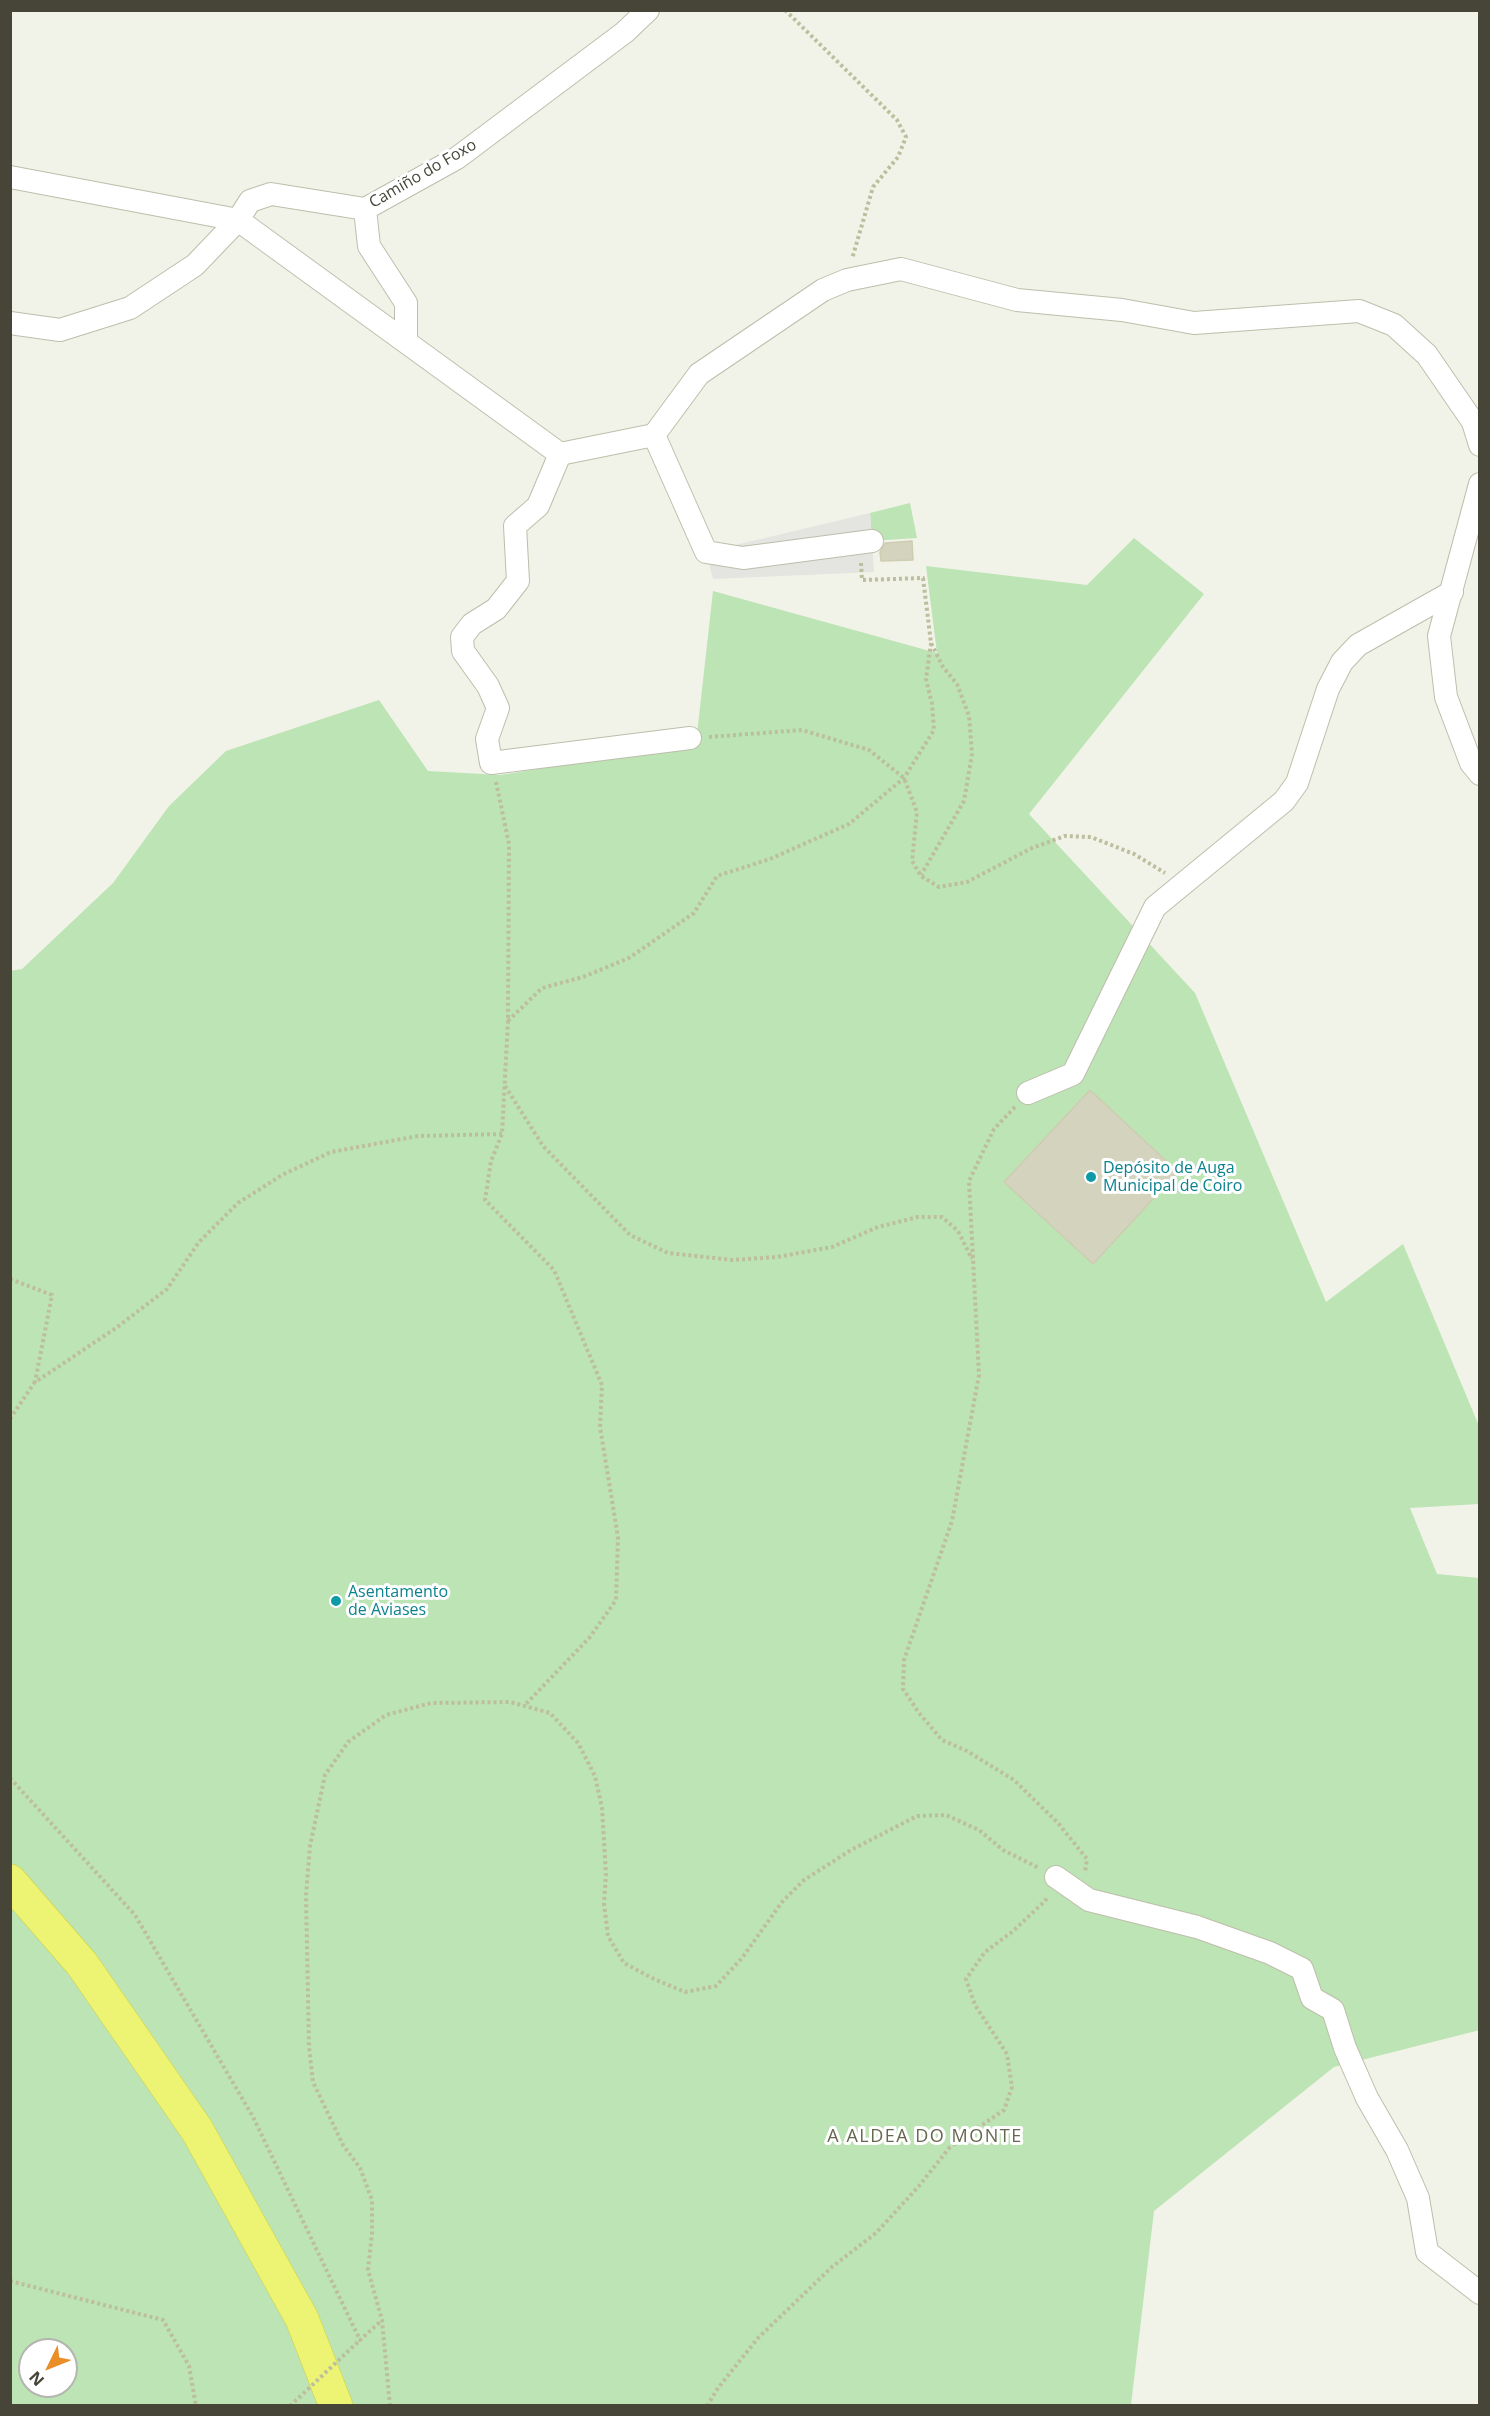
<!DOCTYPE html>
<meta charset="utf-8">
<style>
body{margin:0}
#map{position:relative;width:1490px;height:2416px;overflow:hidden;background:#f2f3e8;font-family:"Open Sans",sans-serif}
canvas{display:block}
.frame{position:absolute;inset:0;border:12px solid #464537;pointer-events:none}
.north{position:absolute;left:18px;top:2338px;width:60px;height:60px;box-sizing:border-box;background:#fff;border:2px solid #b5b5af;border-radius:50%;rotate:227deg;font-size:16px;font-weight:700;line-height:24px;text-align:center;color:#464537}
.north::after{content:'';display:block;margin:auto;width:21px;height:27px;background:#ea8f28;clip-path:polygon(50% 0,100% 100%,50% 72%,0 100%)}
</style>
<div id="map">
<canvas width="1490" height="2416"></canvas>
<div class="frame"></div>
<div class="north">N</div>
</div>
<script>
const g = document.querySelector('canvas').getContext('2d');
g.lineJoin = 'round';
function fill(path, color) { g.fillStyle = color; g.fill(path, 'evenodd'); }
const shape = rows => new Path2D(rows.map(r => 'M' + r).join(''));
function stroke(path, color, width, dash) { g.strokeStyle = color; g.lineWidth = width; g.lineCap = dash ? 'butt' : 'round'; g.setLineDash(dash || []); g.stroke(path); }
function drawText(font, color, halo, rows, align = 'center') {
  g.font = font + ' "Open Sans",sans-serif'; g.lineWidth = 6; g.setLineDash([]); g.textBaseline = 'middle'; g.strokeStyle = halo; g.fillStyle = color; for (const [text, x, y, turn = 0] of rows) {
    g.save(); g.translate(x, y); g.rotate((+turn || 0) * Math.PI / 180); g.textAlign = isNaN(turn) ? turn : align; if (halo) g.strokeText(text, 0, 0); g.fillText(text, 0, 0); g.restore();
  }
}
fill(shape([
 [910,503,917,538,872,541,870,513],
 [1134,538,1204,594,1029,814,1195,993,1326,1302,1403,1244,1479,1426,1479,1504,1410,1508,1437,1574,1479,1578,1480,2030,1334,2067,1154,2211,1131,2405,11,2405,10,971,22,969,113,883,169,806,226,751,379,700,428,771,501,775,696,743,713,591,937,653,926,566,1087,585],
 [30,2350,66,2350,66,2386,30,2386]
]), '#bce4b4');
fill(shape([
 [870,513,874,572,713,579,706,552]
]), '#e4e4e0');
const building = shape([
 [912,541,913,560,881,561,880,552,885,543,912,541],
 [1090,1090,1178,1172,1093,1264,1004,1182,1090,1090]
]);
fill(building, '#d4d3be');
stroke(building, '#cecdb2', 1.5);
const minor = shape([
 [10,177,238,220,560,454,654,435,699,374,823,290,847,280,901,269,1017,300,1122,310,1194,323,1359,311,1394,325,1427,355,1473,422,1480,445],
 [365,209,369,246,406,303,406,341],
 [10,323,60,330,130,308,195,265,238,220,250,201,271,194,365,209,457,158,625,32,648,10],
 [654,435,706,552,743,558,872,541],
 [560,454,538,506,515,526,518,581,496,609,472,624,462,637,463,651,488,686,498,708,487,739,491,763,690,738],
 [1480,484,1439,636,1446,697,1471,763,1480,774],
 [1028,1093,1073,1074,1155,907,1284,801,1297,783,1328,689,1342,662,1358,645,1452,592],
 [1056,1877,1089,1900,1197,1927,1270,1953,1302,1969,1312,1998,1333,2010,1345,2048,1367,2098,1397,2150,1418,2198,1427,2252,1480,2293]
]);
const highway = shape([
 [10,1881,82,1964,197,2130,302,2319,336,2406]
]);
stroke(minor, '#bdbeab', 24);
stroke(highway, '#d0d143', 34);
stroke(shape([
 [785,10,897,120,906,137,898,157,873,187,852,259],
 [861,563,862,580,923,578,931,643,943,667,957,684,969,716,972,754,964,801,921,875],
 [709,737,802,730,869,750,904,778,917,812,912,861,921,876,939,887,967,882,1032,848,1065,836,1091,837,1134,854,1165,873],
 [496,782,509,844,508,1021,502,1134,491,1161,485,1200,554,1270,602,1385,600,1427,618,1537,616,1600,590,1637,524,1706],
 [508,1021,542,988,583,977,629,958,694,913,717,876,770,859,849,824,904,778,934,730,932,704,926,679,931,643],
 [505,1086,543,1146,630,1235,668,1253,733,1260,777,1257,832,1247,878,1227,918,1217,942,1217,958,1231,972,1259],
 [1015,1107,994,1129,969,1181,979,1375,952,1521,904,1660,903,1689,919,1713,942,1740,967,1751,1014,1780,1058,1823,1087,1859,1085,1872],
 [10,1279,52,1295,35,1382],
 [10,1419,34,1383,116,1328,167,1289,199,1242,238,1203,282,1175,331,1152,418,1136,502,1134],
 [10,1778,135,1915,253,2117,360,2340,381,2321],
 [10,2281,163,2320,189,2366,196,2406],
 [390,2406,382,2320,368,2270,372,2233,372,2200,360,2168,343,2145,313,2082,309,2047,306,1895,310,1846,325,1775,348,1742,386,1715,431,1703,510,1702,550,1713,578,1743,595,1776,602,1808,606,1874,604,1904,608,1936,624,1963,654,1979,685,1992,716,1986,742,1958,782,1902,804,1880,851,1850,917,1816,946,1815,979,1830,1003,1850,1039,1868],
 [707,2406,718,2388,758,2338,832,2267,876,2233,919,2186,950,2147,1004,2110,1012,2087,1007,2054,975,2005,966,1979,985,1952,1012,1932,1045,1901,1048,1896]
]), '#bdbe9e', 4, [3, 3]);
stroke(minor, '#fff', 22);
stroke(highway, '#edf373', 33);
stroke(shape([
 [290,2406,360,2340]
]), '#bdbe9e', 4, [3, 3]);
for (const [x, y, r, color] of [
 [1091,1177,6,"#0f9aa8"],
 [336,1601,6,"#0f9aa8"]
]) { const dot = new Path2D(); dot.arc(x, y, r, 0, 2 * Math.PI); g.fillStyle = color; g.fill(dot); stroke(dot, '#fff', 2); }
drawText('16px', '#464537', '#fff', [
 ["Camiño do Foxo",423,174,-30]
]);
drawText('16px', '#0d838f', '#fff', [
 ["Depósito de Auga",1103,1168],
 ["Municipal de Coiro",1103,1186],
 ["Asentamento",348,1592],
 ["de Aviases",348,1610]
], 'left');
g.letterSpacing = '1.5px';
drawText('18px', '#68674f', '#fff', [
 ["A ALDEA DO MONTE",925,2137]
]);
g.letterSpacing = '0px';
</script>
